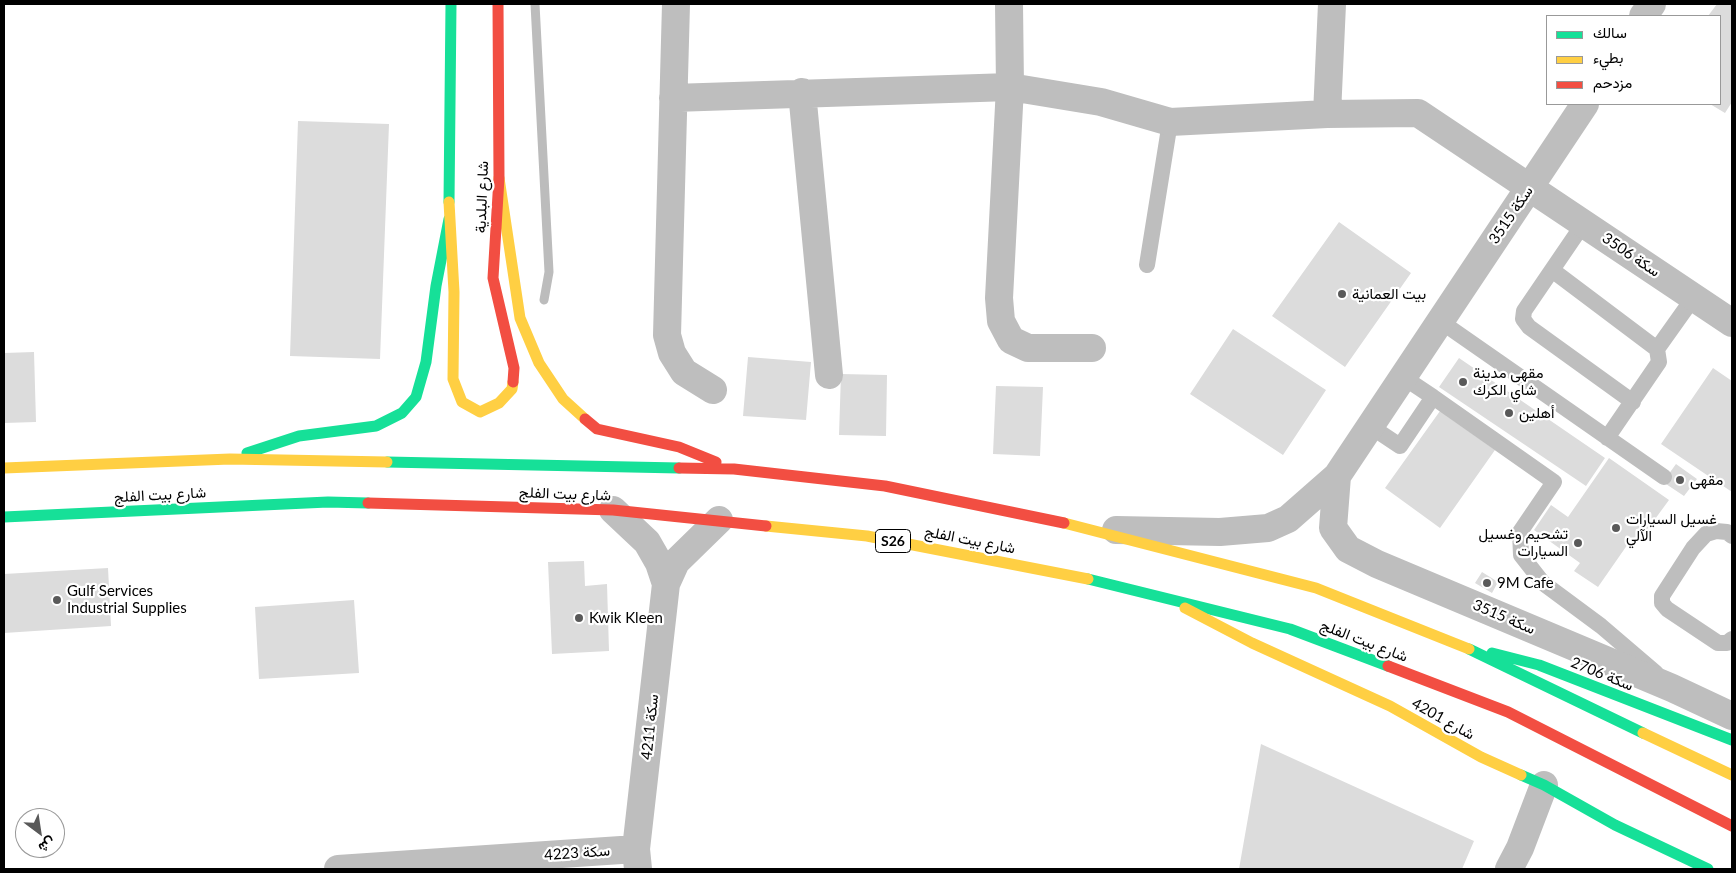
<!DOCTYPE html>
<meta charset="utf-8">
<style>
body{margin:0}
#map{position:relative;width:1736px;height:873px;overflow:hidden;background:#fff;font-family:Lato,Vazirmatn,sans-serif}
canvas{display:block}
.frame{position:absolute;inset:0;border:5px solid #000;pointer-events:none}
.legend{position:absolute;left:1546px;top:15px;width:175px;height:90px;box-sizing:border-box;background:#fff;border:1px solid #999;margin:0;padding:6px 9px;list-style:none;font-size:15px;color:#000}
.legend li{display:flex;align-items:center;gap:10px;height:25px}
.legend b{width:25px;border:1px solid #999}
.north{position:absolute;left:15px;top:808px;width:50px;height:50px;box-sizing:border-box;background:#fff;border:1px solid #999;border-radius:50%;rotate:149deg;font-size:14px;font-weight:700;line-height:20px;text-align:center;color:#000}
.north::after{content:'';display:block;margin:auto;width:18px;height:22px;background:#595959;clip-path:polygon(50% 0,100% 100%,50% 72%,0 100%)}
</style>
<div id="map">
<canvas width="1736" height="873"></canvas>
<div class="frame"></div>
<ul class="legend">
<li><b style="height:6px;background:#16e098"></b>سالك</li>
<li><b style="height:6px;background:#ffcf43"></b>بطيء</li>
<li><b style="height:6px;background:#f24e42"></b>مزدحم</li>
</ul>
<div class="north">ش</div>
</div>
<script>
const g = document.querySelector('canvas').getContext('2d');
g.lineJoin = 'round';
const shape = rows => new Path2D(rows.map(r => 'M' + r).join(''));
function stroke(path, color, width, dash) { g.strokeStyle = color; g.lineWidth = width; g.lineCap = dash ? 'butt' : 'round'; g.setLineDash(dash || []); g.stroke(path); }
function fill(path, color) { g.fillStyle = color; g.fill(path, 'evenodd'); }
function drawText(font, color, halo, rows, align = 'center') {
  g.font = font + ' Lato,Vazirmatn,sans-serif'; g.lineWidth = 4.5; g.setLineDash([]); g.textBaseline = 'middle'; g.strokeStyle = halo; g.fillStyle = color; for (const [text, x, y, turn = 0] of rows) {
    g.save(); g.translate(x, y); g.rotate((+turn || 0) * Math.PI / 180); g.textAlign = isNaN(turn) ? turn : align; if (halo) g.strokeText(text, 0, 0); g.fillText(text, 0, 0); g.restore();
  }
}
stroke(shape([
 [535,4,549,272,544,300]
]), '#bcbcbc', 9);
fill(shape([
 [1717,4,1732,4,1732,102,1725,113,1710,104,1720,104,1720,16,1708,16],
 [298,121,389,124,380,359,290,356],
 [1339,222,1411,273,1345,367,1272,316],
 [1233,329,1326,390,1283,455,1190,394],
 [34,352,36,422,4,423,4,353],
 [748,357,811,362,806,420,743,416],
 [1459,358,1605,458,1586,486,1439,387],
 [1713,368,1732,381,1732,492,1661,444],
 [841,374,887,375,886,436,839,435],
 [996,386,1043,387,1040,456,993,454],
 [1440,411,1495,450,1440,528,1385,488],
 [1609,458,1669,500,1636,545,1630,541,1598,587,1574,571,1580,563,1534,530,1551,505,1568,517],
 [1676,464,1697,479,1684,496,1663,482],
 [584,561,585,586,607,584,609,651,552,654,548,562],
 [108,568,111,626,4,633,4,574],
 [1482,572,1498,582,1492,593,1475,583],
 [354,600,359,673,259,679,255,607],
 [1261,744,1474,841,1462,869,1239,869]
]), '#dcdcdc');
stroke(shape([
 [1584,223,1524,311,1523,319,1529,327,1633,402],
 [1147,265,1170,122],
 [1552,270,1657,349,1659,362,1607,438],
 [1440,321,1664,477],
 [1657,349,1694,297],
 [1403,377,1433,397],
 [1370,426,1400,446,1433,397,1554,482,1520,532,1521,555,1543,583,1601,626,1656,673],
 [1732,536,1727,532,1716,531,1706,534,1693,548,1662,596,1662,603,1667,609,1718,643,1727,643,1732,639]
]), '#bebebe', 16);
stroke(shape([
 [676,4,667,335,672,353,684,372,713,390],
 [1009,4,1010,87,999,298,1001,321,1011,340,1028,348,1092,348],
 [1332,4,1327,114,1418,113,1732,323],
 [1643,16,1652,4],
 [802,92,829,375],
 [673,98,1010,87,1101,102,1170,122,1327,114],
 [1337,476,1333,528,1348,549,1377,564,1672,688,1732,716],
 [613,510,647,542,659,563,666,584],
 [1116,530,1220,532,1268,528,1288,519,1337,476,1585,104],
 [338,869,636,849],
 [638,869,636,849,666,584,676,562,719,520],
 [1509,869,1520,848,1544,785]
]), '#bebebe', 28);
stroke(shape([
 [449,202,451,4],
 [247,453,299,436,376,426,402,413,416,397,426,362,436,286,449,219],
 [387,462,679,468],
 [4,517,328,502,368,503],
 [1088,579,1290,629,1388,666],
 [1469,649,1643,733],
 [1492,653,1539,665,1732,740],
 [1521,775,1544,785,1615,825,1708,869]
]), '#16e098', 11);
stroke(shape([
 [499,178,520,318,539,363,563,399,585,419],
 [449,202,454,292,453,379,462,402,480,412,499,403,512,389,513,382],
 [4,468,230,459,387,462],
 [1064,523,1316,588,1469,649],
 [766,526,867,536,1088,579],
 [1185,608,1252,643,1390,706,1481,757,1521,775],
 [1643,733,1732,775]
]), '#ffcf43', 11);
stroke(shape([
 [498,4,499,178,493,278,514,368,513,382],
 [585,419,597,429,679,447,716,462],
 [679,468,734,469,885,486,1064,523],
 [368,503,613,510,766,526],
 [1388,666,1508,712,1732,826]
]), '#f24e42', 11);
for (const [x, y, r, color] of [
 [1342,294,5,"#595959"],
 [1463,382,5,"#595959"],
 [1509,413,5,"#595959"],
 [1680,480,5,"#595959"],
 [1616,528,5,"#595959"],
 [1578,543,5,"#595959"],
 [1487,583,5,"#595959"],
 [57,600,5,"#595959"],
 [579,618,5,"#595959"]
]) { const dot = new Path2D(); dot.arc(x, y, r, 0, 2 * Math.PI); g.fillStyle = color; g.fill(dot); stroke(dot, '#fff', 2); }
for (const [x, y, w] of [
 [893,541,35]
]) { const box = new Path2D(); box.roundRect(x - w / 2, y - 11.5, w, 23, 4); g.fillStyle = '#fff'; g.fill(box); stroke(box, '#000', 1); }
drawText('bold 14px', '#000', null, [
 ["S26",893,541]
]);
drawText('15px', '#000', '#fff', [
 ["شارع البلدية",482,197,-88],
 ["سكة 3515",1511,215,-56],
 ["سكة 3506",1631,255,34],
 ["شارع بيت الفلج",565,494,2],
 ["شارع بيت الفلج",160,495,-3],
 ["شارع بيت الفلج",970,540,11],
 ["سكة 3515",1504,617,23],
 ["شارع بيت الفلج",1364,641,21],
 ["سكة 2706",1602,674,22],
 ["شارع 4201",1443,719,29],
 ["سكة 4211",650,727,-84],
 ["سكة 4223",577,853,-4]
]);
drawText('15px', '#000', '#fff', [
 ["بيت العمانية",1352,294],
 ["مقهى مدينة",1473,373],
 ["شاي الكرك",1473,390],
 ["أهلين",1519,413],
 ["مقهى",1690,480],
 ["غسيل السيارات",1626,519],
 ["الآلي",1626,536],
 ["تشحيم وغسيل",1568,534,"right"],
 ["السيارات",1568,551,"right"],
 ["9M Cafe",1497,583],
 ["Gulf Services",67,591],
 ["Industrial Supplies",67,608],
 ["Kwik Kleen",589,618]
], 'left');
</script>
